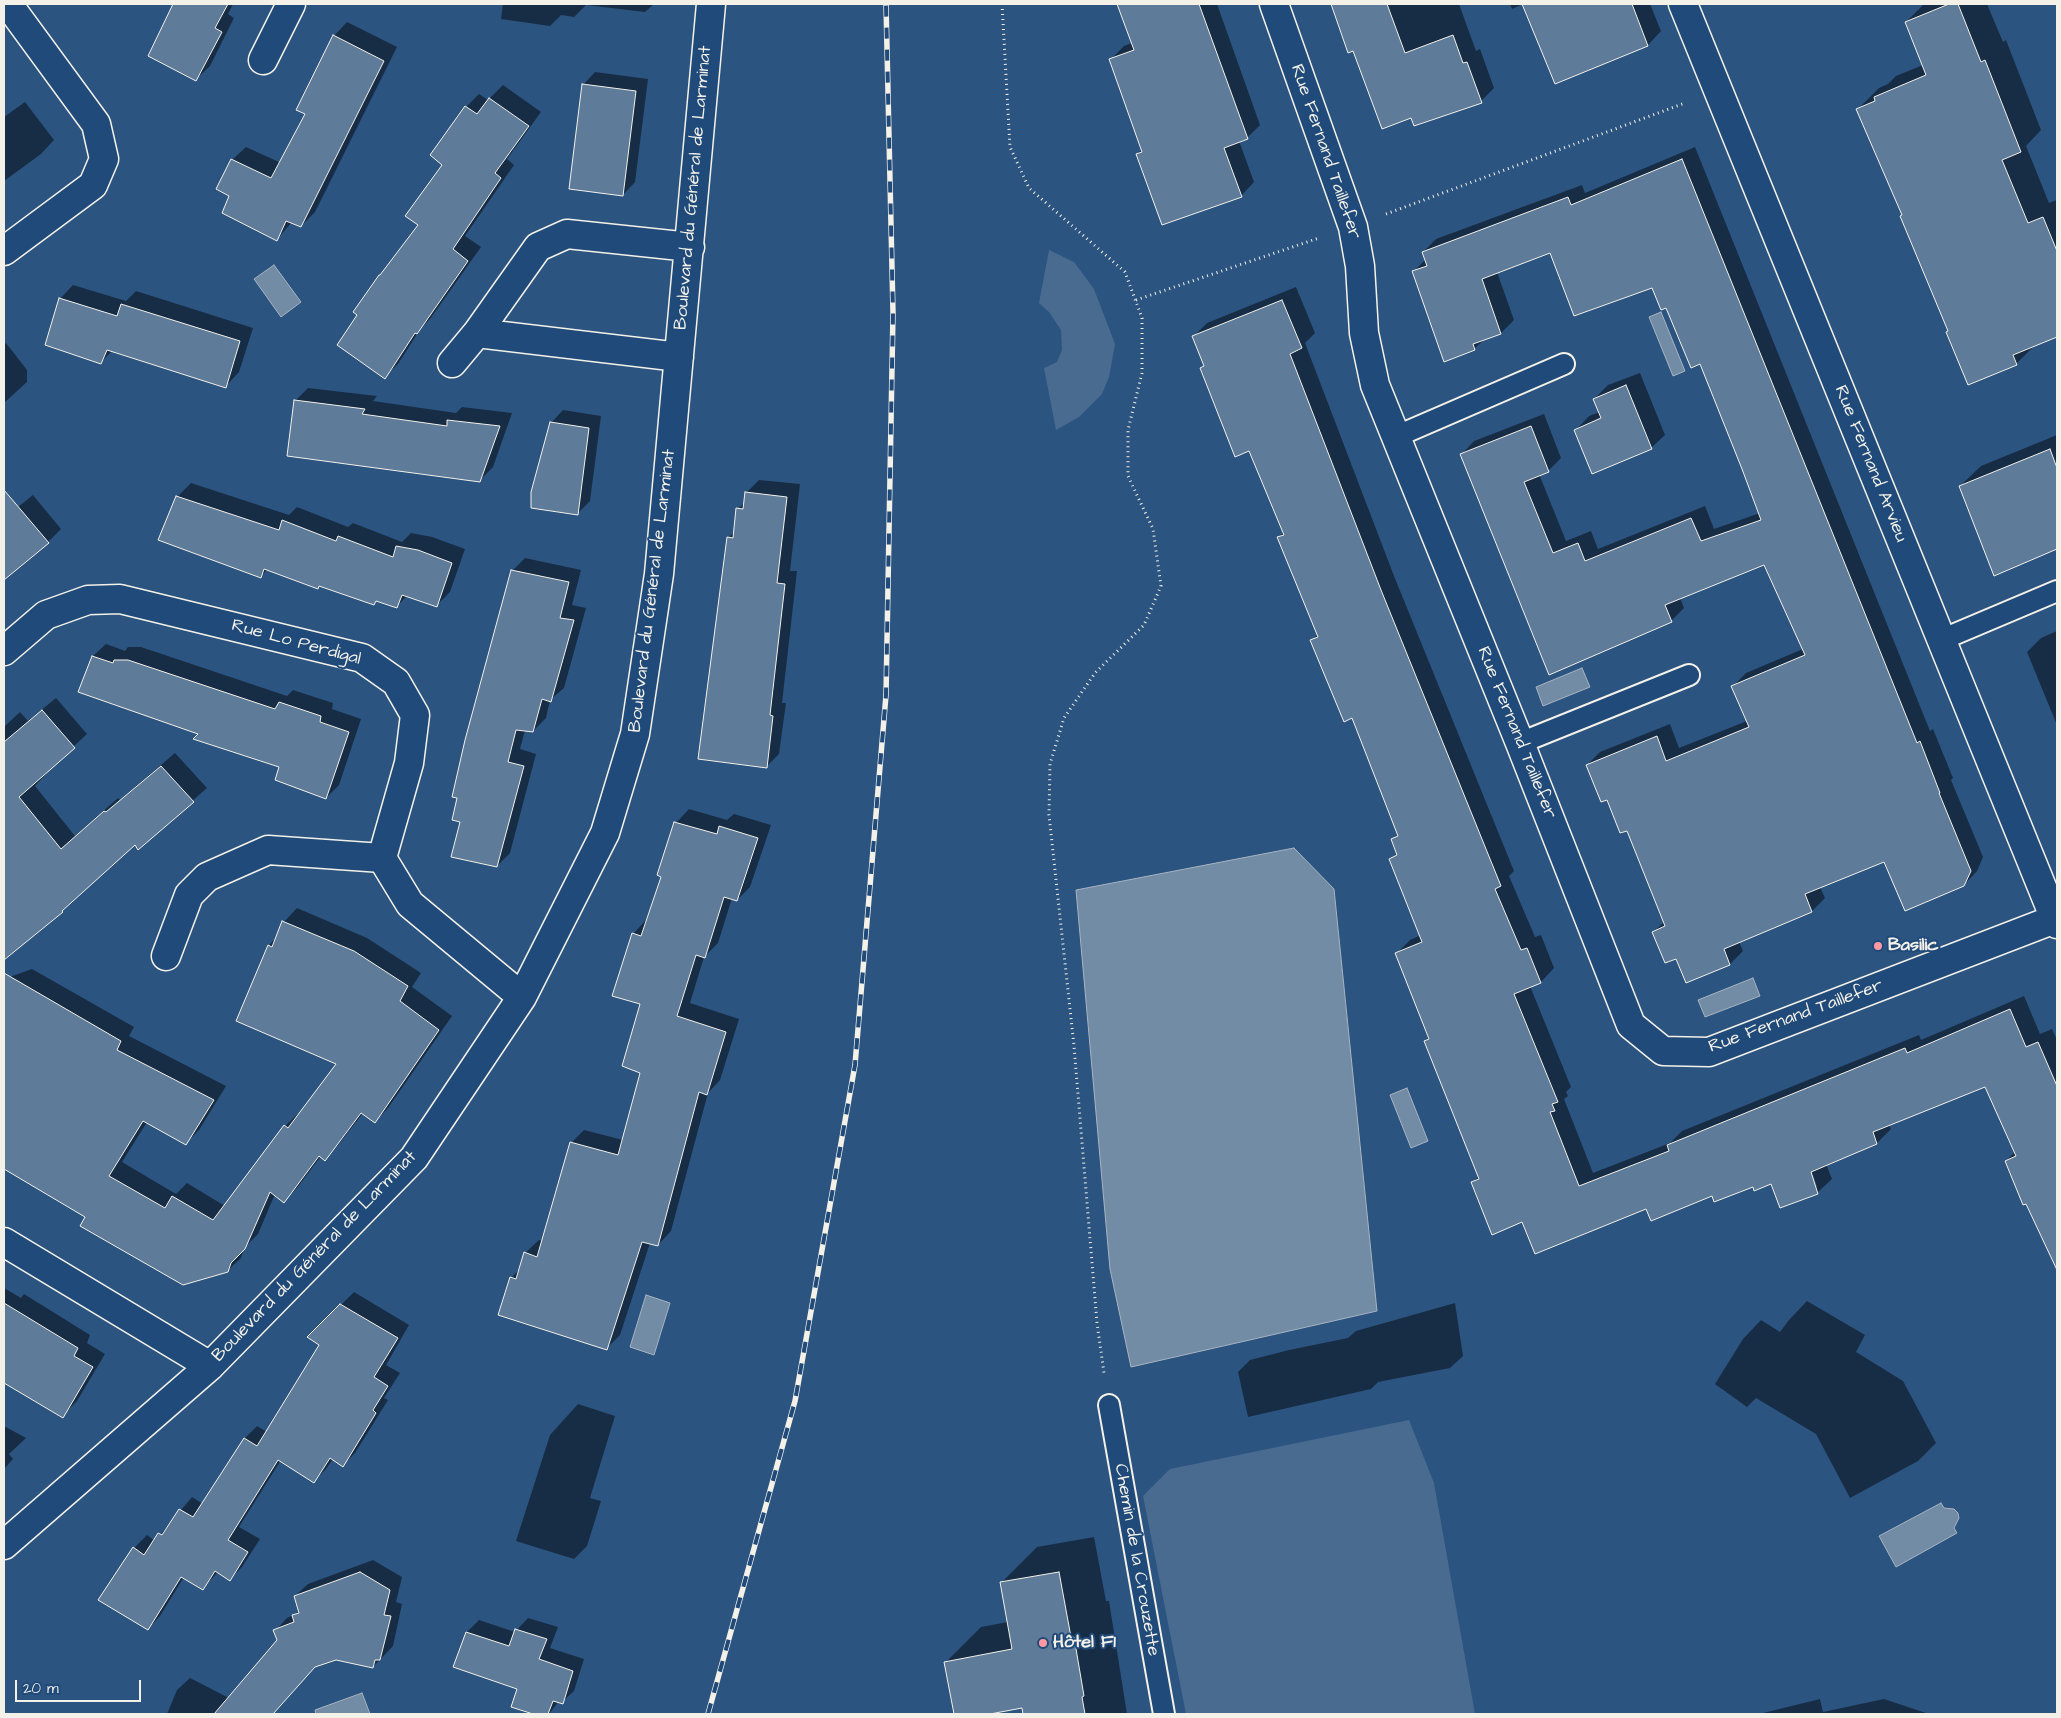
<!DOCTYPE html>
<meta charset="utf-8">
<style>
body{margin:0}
#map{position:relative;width:2061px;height:1718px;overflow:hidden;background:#2c5481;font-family:"Architects Daughter",sans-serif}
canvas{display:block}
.frame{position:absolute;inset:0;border:5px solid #f4f1e8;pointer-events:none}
.scale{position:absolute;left:15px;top:1680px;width:126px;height:22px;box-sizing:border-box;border:2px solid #f4f1e8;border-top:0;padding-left:6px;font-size:15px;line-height:18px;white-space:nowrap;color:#f4f1e8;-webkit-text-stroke:4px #1f4a7a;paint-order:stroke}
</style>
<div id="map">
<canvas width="2061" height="1718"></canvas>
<div class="frame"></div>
<div class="scale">20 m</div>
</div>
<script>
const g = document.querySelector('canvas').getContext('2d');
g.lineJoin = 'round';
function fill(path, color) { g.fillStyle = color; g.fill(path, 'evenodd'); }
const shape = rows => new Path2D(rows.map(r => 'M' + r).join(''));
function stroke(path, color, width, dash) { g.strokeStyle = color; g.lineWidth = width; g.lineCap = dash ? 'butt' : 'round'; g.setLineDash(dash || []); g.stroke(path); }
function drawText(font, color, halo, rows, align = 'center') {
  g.font = font + ' "Architects Daughter",sans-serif'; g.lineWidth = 4; g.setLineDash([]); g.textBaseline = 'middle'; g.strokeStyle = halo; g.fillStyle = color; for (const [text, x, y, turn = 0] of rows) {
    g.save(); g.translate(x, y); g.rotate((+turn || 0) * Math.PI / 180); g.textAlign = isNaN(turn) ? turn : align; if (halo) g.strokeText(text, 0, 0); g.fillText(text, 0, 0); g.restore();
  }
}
fill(shape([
 [1049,250,1074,262,1094,289,1115,344,1109,377,1102,394,1079,417,1056,430,1044,368,1057,362,1062,350,1061,330,1049,312,1039,303],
 [1409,1420,1434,1483,1475,1714,1186,1714,1143,1496,1170,1469]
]), '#496b90');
const water = shape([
 [274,265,301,302,281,317,254,279,274,265],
 [1661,312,1685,371,1673,376,1649,317,1661,312],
 [1582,668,1590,687,1543,706,1536,687,1582,668],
 [1294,848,1334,889,1377,1311,1131,1367,1110,1269,1076,890,1294,848],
 [1753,978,1760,996,1705,1017,1698,1000,1753,978],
 [1407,1088,1428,1141,1411,1148,1390,1095,1407,1088],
 [646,1295,670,1303,654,1355,630,1347,646,1295],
 [1941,1503,1944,1508,1954,1509,1958,1513,1959,1518,1954,1528,1957,1533,1896,1567,1879,1536,1941,1503],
 [362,1693,370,1714,316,1714,315,1710,362,1693]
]);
fill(water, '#738ca6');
stroke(water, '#a7b4c0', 1);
fill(shape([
 [174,4,233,4,228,14,234,18,210,66,196,79,150,56],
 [503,4,654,4,645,12,586,5,574,17,561,15,550,26,501,19],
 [1118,4,1217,4,1260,125,1247,138,1239,141,1254,182,1241,196,1137,154,1143,149,1111,59,1124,46,1132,43],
 [1332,4,1459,4,1476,51,1480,49,1494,88,1481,101,1412,117,1354,49,1349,51],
 [1510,4,1650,4,1661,31,1648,45,1556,82,1523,4,1512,9],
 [1924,4,1987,4,2003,42,2006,40,2041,130,2026,146,2049,203,2057,200,2057,335,2036,344,2016,364,1949,331,1903,215,1858,109,1879,88,1888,84,1896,76,1923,65,1906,22],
 [347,22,397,47,315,212,301,226,292,222,277,239,231,195,232,160,246,147,281,163,306,113,334,36],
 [595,72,648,79,635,182,623,195,583,85],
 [503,85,541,112,507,159,514,165,465,236,481,247,430,319,421,328,398,364,384,377,388,267,419,224,466,107,479,94,488,100],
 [25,102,54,140,41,154,4,181,4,117],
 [1695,147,1930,731,1933,729,1953,778,1951,780,1983,857,1977,871,1964,885,1885,860,1820,887,1825,898,1812,911,1739,942,1743,951,1730,964,1686,981,1677,957,1654,932,1664,922,1627,829,1587,765,1600,752,1670,724,1679,748,1747,721,1733,686,1746,673,1803,649,1765,563,1680,598,1684,608,1671,621,1550,673,1461,455,1474,441,1544,414,1561,458,1548,471,1539,474,1566,541,1591,531,1598,549,1705,506,1714,529,1760,513,1701,363,1667,306,1652,286,1551,251,1497,272,1514,320,1501,333,1485,339,1474,349,1414,271,1426,259,1423,252,1436,239,1582,185,1585,193],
 [73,285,126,301,136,291,253,328,239,372,226,386,113,350,101,362,60,299],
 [1296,287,1315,333,1305,343,1394,576,1514,871,1509,876,1535,937,1541,935,1554,968,1541,982,1530,986,1571,1087,1566,1092,1568,1096,1564,1099,1593,1173,1670,1143,1682,1131,1919,1035,1921,1040,2024,996,2040,1034,2052,1029,2057,1040,2057,1267,2006,1161,2015,1152,1986,1085,1889,1125,1891,1129,1877,1143,1826,1164,1832,1179,1818,1192,1781,1206,1772,1182,1647,1207,1523,1221,1472,1183,1479,1176,1425,1041,1429,1037,1396,954,1410,940,1421,935,1391,859,1398,852,1393,839,1399,833,1353,717,1312,641,1318,634,1279,537,1284,532,1249,449,1201,368,1204,365,1193,337,1207,323],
 [1810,1166,1817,1187,1815,1187,1807,1167],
 [6,343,27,370,27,382,4,403,4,345],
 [1640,373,1665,435,1651,448,1576,430,1589,416,1600,412,1594,399,1608,385],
 [308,388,377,396,373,401,456,413,462,407,512,413,493,467,480,480,295,401],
 [563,410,601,416,590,501,578,513,551,423],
 [2057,435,2057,548,1995,574,1960,486,1981,466],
 [759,480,800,484,790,571,797,571,782,703,786,703,779,754,766,767,728,538,735,531,738,509,745,502,746,493],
 [191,483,289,515,297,507,348,527,353,523,402,542,411,533,432,537,465,549,450,592,436,606,408,595,396,607,377,600,374,604,320,585,318,588,268,569,261,576,177,497],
 [33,495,61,529,48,542,5,577,4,575,4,518],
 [525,558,581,570,572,605,586,608,564,688,550,700,546,718,533,731,525,730,520,749,536,754,510,853,497,866,462,821,512,571],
 [2057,631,2057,725,2027,652,2041,638],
 [106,644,125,651,128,647,141,647,287,696,293,690,333,703,332,709,361,719,339,785,326,798,281,766,200,733,80,691,93,656],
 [56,698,87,734,46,772,47,773,35,786,75,836,118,798,120,800,175,753,207,788,139,848,136,843,19,946,4,930,4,899,17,887,4,872,4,727,20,712,28,721],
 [689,809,727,820,734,814,771,825,750,887,737,900,732,898,718,943,704,957,690,1003,739,1019,720,1080,708,1093,671,1231,658,1245,650,1243,620,1335,606,1349,511,1278,521,1268,525,1253,539,1240,543,1241,571,1143,584,1130,623,1140,642,1072,641,1004,633,934,646,920,662,876,676,823],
 [297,908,367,938,421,973,412,987,452,1016,388,1108,375,1122,363,1113,338,1145,325,1159,321,1156,297,1188,284,1201,275,1194,258,1234,244,1248,241,1258,227,1271,87,1217,4,1167,4,1075,37,1095,4,1052,4,979,32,969,134,1027,129,1036,226,1086,199,1130,186,1143,147,1122,122,1162,176,1194,187,1183,225,1206,285,1126,299,1113,300,1113,338,1064,269,945,278,936,284,922],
 [4,1288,21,1298,24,1294,90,1335,87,1343,105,1354,77,1401,64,1414,4,1380],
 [354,1292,409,1325,386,1365,400,1373,384,1398,388,1400,355,1453,343,1465,333,1459,326,1469,314,1481,281,1460,239,1527,260,1539,242,1567,230,1579,218,1572,202,1589,184,1577,160,1616,148,1629,99,1600,134,1548,147,1535,155,1541,192,1497,203,1504,245,1438,257,1426,267,1432,321,1344,309,1337],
 [1807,1301,1865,1335,1856,1352,1903,1381,1936,1443,1918,1461,1850,1498,1816,1434,1756,1398,1747,1407,1715,1384,1743,1339,1761,1320,1780,1332,1789,1320],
 [1455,1303,1463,1356,1450,1368,1378,1382,1371,1389,1248,1417,1238,1372,1250,1360,1289,1350,1348,1338,1356,1331],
 [578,1404,615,1416,590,1498,601,1501,587,1546,574,1559,516,1541,550,1435],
 [4,1426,26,1438,9,1454,13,1459,4,1469],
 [1094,1537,1106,1601,1109,1601,1127,1714,1024,1714,1023,1707,983,1714,955,1714,946,1662,981,1627,1008,1622,1001,1583,1037,1547],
 [373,1560,402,1577,396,1602,402,1604,393,1646,373,1667,336,1658,316,1665,272,1714,167,1714,177,1690,190,1678,229,1698,278,1640,275,1631,287,1618,294,1615,300,1610,295,1596,308,1584],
 [528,1618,558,1627,550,1648,584,1659,574,1691,562,1702,559,1701,549,1714,537,1714,513,1706,518,1689,454,1667,467,1632,479,1620,515,1632],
 [1820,1699,1823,1712,1884,1699,1929,1714,1759,1714]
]), '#0007');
const building = shape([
 [173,4,228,4,215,28,222,32,196,81,148,56,173,4],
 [1117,4,1199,4,1248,139,1224,148,1242,197,1162,225,1136,154,1142,152,1109,59,1134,50,1117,4],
 [1331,4,1387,4,1405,53,1453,35,1463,63,1467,62,1482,103,1414,126,1411,118,1382,129,1353,51,1348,53,1331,4],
 [1522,4,1632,4,1648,46,1555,84,1522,4],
 [1949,4,1958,4,1981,62,1985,60,2021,152,2002,160,2028,223,2043,217,2057,251,2057,337,2013,355,2017,365,1968,385,1946,332,1948,331,1900,216,1902,215,1856,109,1875,101,1874,97,1926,75,1905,22,1949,4],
 [333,35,384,61,301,227,286,221,277,241,222,213,229,196,216,189,231,159,271,178,305,114,296,110,333,35],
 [582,84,636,91,623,196,569,189,582,84],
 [489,98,529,126,495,173,501,178,453,249,468,261,417,334,415,333,385,379,337,345,357,315,353,312,379,275,380,275,418,225,405,216,442,165,430,155,465,106,477,114,489,98],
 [1682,159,1917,743,1920,741,1940,793,1939,793,1971,871,1964,886,1905,911,1884,862,1805,894,1812,912,1724,949,1730,965,1686,983,1676,959,1665,963,1652,932,1665,926,1627,831,1620,833,1607,800,1601,802,1586,765,1657,736,1666,761,1749,727,1731,686,1805,655,1764,565,1665,605,1672,622,1549,675,1460,454,1531,426,1549,472,1524,482,1553,553,1578,543,1585,561,1691,518,1701,541,1761,520,1742,469,1700,364,1691,368,1666,308,1661,310,1652,288,1574,316,1550,253,1482,279,1501,334,1473,344,1475,350,1444,362,1412,271,1427,266,1422,252,1568,197,1571,205,1682,159],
 [59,298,117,316,121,304,240,341,226,388,107,350,101,364,45,345,59,298],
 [1282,300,1302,348,1290,354,1381,590,1501,886,1495,889,1521,950,1527,948,1541,983,1514,994,1558,1102,1552,1104,1555,1111,1550,1112,1579,1186,1669,1151,1667,1145,1905,1048,1907,1053,2010,1009,2026,1047,2038,1042,2057,1086,2057,1270,2026,1204,2023,1205,2005,1161,2016,1156,1985,1087,1873,1132,1877,1144,1811,1172,1818,1194,1780,1208,1771,1184,1754,1191,1753,1187,1714,1202,1712,1196,1651,1221,1646,1209,1535,1254,1522,1222,1492,1235,1471,1182,1479,1179,1424,1041,1429,1039,1395,953,1422,942,1389,859,1397,855,1391,839,1398,836,1352,718,1344,722,1310,640,1318,637,1277,537,1284,535,1249,451,1235,457,1200,368,1204,366,1192,336,1282,300],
 [1626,385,1652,449,1592,474,1574,430,1601,418,1593,399,1626,385],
 [294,400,365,409,362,414,447,426,447,420,500,426,480,482,287,456,294,400],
 [550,422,589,428,578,515,531,508,531,492,550,422],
 [2050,449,2057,468,2057,549,1994,576,1959,486,2050,449],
 [4,490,49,543,4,580,4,490],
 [745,492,787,497,777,583,785,584,770,715,773,716,767,768,698,759,727,537,733,538,736,508,743,509,745,492],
 [176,496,279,530,282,520,336,541,338,536,393,557,396,546,418,550,452,563,437,607,402,595,397,608,376,601,374,605,319,586,318,589,264,569,261,578,158,540,176,496],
 [511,570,569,582,560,618,574,620,551,702,542,699,533,732,516,730,508,762,524,766,497,867,451,857,460,822,452,820,457,798,452,797,465,740,511,570],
 [92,656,113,663,114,660,128,660,275,709,279,702,321,716,320,722,349,732,326,799,275,780,279,767,193,739,198,734,78,692,92,656],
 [42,710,75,748,19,797,61,849,104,811,106,812,161,766,194,802,138,850,135,845,62,911,63,912,4,960,4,742,42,710],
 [674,822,717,834,719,826,758,838,737,901,724,897,705,958,696,955,677,1016,726,1032,707,1095,699,1092,658,1246,642,1242,607,1350,498,1315,510,1277,516,1279,524,1252,537,1257,570,1142,618,1155,640,1073,622,1066,640,1004,612,996,632,933,641,936,661,877,657,875,674,822],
 [282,921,354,951,408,986,400,1001,439,1030,375,1123,361,1113,325,1161,319,1156,284,1203,270,1192,245,1249,231,1263,228,1272,183,1285,80,1226,85,1217,4,1169,4,973,121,1041,117,1050,214,1100,186,1145,143,1121,109,1176,165,1208,172,1196,213,1220,284,1125,288,1128,336,1064,236,1021,268,945,272,947,282,921],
 [4,1303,78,1348,74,1356,93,1367,63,1418,4,1383,4,1303],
 [340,1304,398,1338,374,1377,388,1386,373,1410,376,1413,343,1467,330,1458,314,1483,278,1460,228,1540,248,1552,230,1581,215,1571,203,1590,181,1577,148,1630,98,1600,133,1547,144,1555,158,1533,162,1535,179,1509,193,1517,244,1438,257,1446,319,1345,307,1337,340,1304],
 [360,1572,390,1590,384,1615,391,1616,380,1660,375,1660,373,1668,336,1660,315,1667,273,1714,214,1714,277,1640,273,1630,294,1622,292,1615,299,1613,294,1596,360,1572],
 [1059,1572,1071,1637,1074,1637,1084,1696,1082,1697,1085,1714,1023,1714,1022,1708,990,1714,954,1714,944,1662,1012,1649,1000,1582,1059,1572],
 [515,1629,547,1639,539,1659,573,1671,563,1704,553,1701,548,1714,533,1714,511,1707,517,1689,453,1667,466,1632,509,1646,515,1629]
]);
fill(building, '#5e7b9a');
stroke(building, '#f4f1e8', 1);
const lane = shape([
 [1395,437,1564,364],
 [1941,640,2057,591],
 [1520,743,1689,675],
 [1109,1405,1164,1714]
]);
const street = shape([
 [1274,4,1353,227,1360,266,1364,333,1375,385,1520,743,1631,1025,1663,1051,1709,1052,2055,919],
 [1683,4,2057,924],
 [263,60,291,4],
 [4,251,93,185,104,159,96,124,8,4],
 [477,333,679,357],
 [452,363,477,333,538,247,567,234,690,247],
 [4,651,46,615,88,600,120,599,362,658,396,682,415,715,409,763,382,858,410,904,522,997],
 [166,956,189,895,207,877,268,850,382,858],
 [4,1242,210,1366],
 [4,1545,210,1366,414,1158,522,997,605,833,635,734,659,574,711,4]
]);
stroke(lane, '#f4f1e8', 24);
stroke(street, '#f4f1e8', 31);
stroke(shape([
 [1002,4,1010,147,1029,188,1125,272,1142,318,1142,373,1128,430,1128,476,1153,529,1161,586,1144,625,1095,673,1064,718,1050,764,1049,815,1074,1046,1097,1323,1104,1373],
 [1386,214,1685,103],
 [1136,300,1319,238]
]), '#f4f1e8', 3, [1, 4]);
stroke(lane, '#1f4a7a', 20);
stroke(street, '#1f4a7a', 28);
const rail = shape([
 [708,1714,795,1401,855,1065,886,695,893,313,886,4]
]);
stroke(rail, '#f4f1e8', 5.5);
stroke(rail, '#1f4a7a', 4, [11]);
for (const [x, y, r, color] of [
 [1878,946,5,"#ff9aa2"],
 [1043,1643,5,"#ff9aa2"]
]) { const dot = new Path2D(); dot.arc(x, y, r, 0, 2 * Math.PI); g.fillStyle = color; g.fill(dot); stroke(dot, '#1f4a7a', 2); }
drawText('18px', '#f4f1e8', '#1f4a7a', [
 ["Rue Fernand Taillefer",1325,152,71],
 ["Boulevard du Général de Larminat",694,188,-85],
 ["Rue Fernand Arvieu",1870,464,68],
 ["Boulevard du Général de Larminat",653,591,-83],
 ["Rue Lo Perdigal",296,643,15],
 ["Rue Fernand Taillefer",1516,733,68],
 ["Rue Fernand Taillefer",1796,1017,-20],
 ["Boulevard du Général de Larminat",315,1257,-46],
 ["Chemin de la Crouzette",1136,1560,80]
]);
drawText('bold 18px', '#f4f1e8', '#1f4a7a', [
 ["Basilic",1888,946],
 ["Hôtel F1",1053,1643]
], 'left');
</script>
